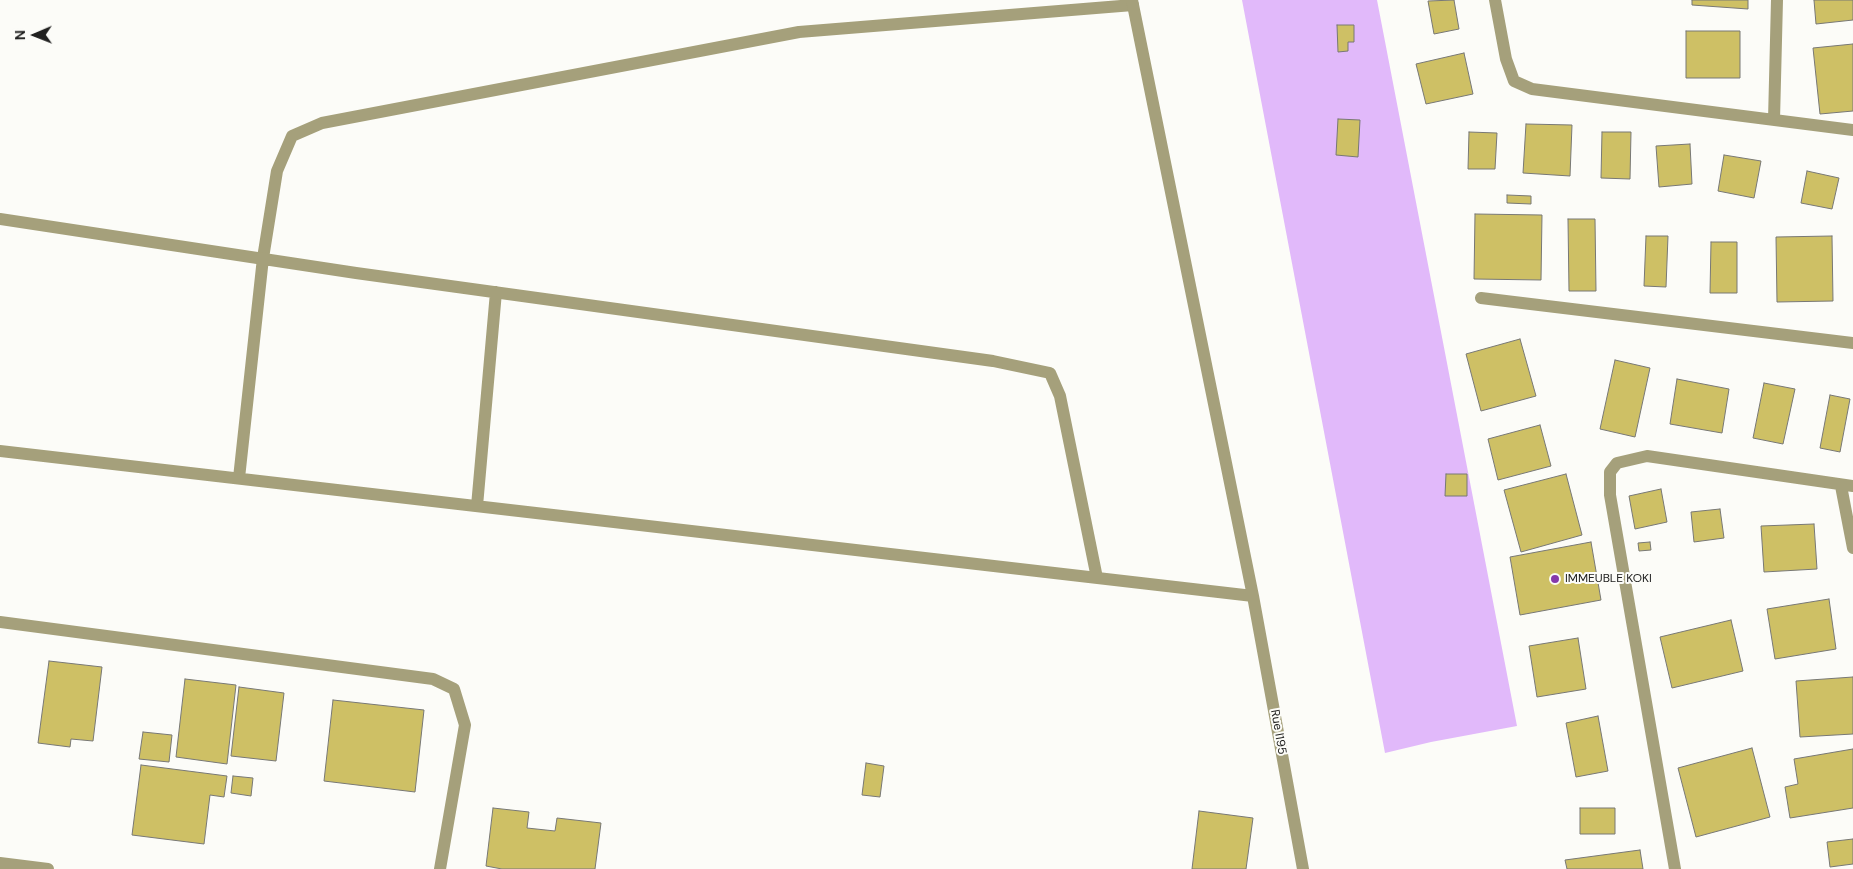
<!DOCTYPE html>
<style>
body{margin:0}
#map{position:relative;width:1853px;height:869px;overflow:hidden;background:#fcfcf8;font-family:"DM Sans",sans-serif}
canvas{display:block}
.north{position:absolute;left:10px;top:10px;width:50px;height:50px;-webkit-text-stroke:4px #fcfcf8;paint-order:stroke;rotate:269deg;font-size:14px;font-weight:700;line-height:20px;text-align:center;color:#212120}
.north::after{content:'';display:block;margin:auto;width:18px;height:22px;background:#212120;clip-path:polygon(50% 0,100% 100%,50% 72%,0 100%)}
</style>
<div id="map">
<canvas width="1853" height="869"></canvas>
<div class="north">N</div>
</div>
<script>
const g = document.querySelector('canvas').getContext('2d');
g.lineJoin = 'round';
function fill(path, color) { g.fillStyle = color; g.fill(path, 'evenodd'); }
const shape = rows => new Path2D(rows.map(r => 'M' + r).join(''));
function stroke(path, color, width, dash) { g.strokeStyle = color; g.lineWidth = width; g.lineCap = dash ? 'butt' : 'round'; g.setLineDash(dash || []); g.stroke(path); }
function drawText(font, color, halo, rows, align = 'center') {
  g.font = font + ' "DM Sans",sans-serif'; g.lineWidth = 4; g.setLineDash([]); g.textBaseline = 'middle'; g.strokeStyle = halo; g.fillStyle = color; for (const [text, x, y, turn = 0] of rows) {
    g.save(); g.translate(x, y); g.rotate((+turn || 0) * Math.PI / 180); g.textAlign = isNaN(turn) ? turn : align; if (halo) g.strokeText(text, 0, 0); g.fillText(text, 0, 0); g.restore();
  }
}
fill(shape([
 [1242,0,1377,0,1517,726,1431,742,1385,753]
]), '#e1b9fa');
const building = shape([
 [1454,0,1459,29,1434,34,1428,1,1454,0],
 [1692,0,1748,0,1748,9,1692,5,1692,0],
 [1814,0,1853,0,1853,20,1816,24,1814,0],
 [1337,25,1354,25,1354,42,1348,42,1348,51,1338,52,1337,25],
 [1686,31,1740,31,1740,78,1686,78,1686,31],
 [1853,44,1853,111,1820,114,1813,48,1853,44],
 [1464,53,1473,94,1426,104,1416,64,1464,53],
 [1338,119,1360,120,1358,157,1336,155,1338,119],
 [1526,124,1572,125,1570,176,1523,173,1526,124],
 [1469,132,1497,133,1495,169,1468,169,1469,132],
 [1602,132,1631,132,1630,179,1601,178,1602,132],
 [1690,144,1692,184,1659,187,1656,146,1690,144],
 [1724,155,1761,161,1754,198,1718,191,1724,155],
 [1807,171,1839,178,1832,209,1801,203,1807,171],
 [1507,195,1531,196,1531,204,1507,203,1507,195],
 [1475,214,1542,215,1541,280,1474,279,1475,214],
 [1568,219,1595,219,1596,291,1569,291,1568,219],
 [1646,236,1668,236,1666,287,1644,286,1646,236],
 [1832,236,1833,301,1777,302,1776,237,1832,236],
 [1711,242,1737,242,1737,293,1710,293,1711,242],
 [1520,339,1536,396,1481,411,1466,354,1520,339],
 [1615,360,1650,368,1635,437,1600,429,1615,360],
 [1677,379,1729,389,1722,433,1670,424,1677,379],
 [1764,383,1795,389,1783,444,1753,438,1764,383],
 [1830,395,1850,399,1840,452,1820,448,1830,395],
 [1540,425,1551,466,1498,480,1488,439,1540,425],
 [1446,474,1467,474,1467,496,1445,496,1446,474],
 [1566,474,1582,535,1521,552,1504,490,1566,474],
 [1661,489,1667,522,1635,529,1629,496,1661,489],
 [1720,509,1724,538,1694,542,1691,512,1720,509],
 [1814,524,1817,569,1764,572,1761,526,1814,524],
 [1591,542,1601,600,1520,615,1510,557,1591,542],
 [1650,542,1651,550,1639,551,1638,543,1650,542],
 [1829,599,1836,649,1775,659,1767,609,1829,599],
 [1731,620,1743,671,1672,688,1660,637,1731,620],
 [1578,638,1586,689,1537,697,1529,646,1578,638],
 [49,661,102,667,93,741,71,739,70,747,38,743,49,661],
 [1853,677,1853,734,1800,737,1796,681,1853,677],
 [185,679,236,685,227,764,176,757,185,679],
 [239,687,284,693,276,761,231,756,239,687],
 [333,700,424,710,415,792,324,781,333,700],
 [1598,716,1608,771,1576,777,1566,723,1598,716],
 [143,732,172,735,169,762,139,759,143,732],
 [1752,748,1770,817,1696,837,1678,768,1752,748],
 [1853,749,1853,808,1790,818,1785,787,1798,784,1794,759,1853,749],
 [866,763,884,766,880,797,862,795,866,763],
 [141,765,227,776,224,797,210,795,204,844,132,835,141,765],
 [233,776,253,778,251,796,231,793,233,776],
 [493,808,529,812,527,828,555,831,557,818,601,823,595,869,502,869,486,866,493,808],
 [1580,808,1615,808,1615,834,1580,834,1580,808],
 [1199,811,1253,818,1246,869,1192,869,1199,811],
 [1853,839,1853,864,1830,867,1827,842,1853,839],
 [1640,850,1643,869,1567,869,1565,860,1640,850]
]);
fill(building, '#cec065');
stroke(building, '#787875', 1);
stroke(shape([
 [263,258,277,171,292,136,322,123,799,32,1133,5]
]), '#a5a07b', 12);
stroke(shape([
 [1132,0,1253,596,1303,869],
 [1495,0,1506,59,1514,81,1532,89,1853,130],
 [1774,120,1777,0],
 [0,219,356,273,993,361,1050,373,1060,396,1097,578],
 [1481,298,1853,343],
 [0,451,1253,596],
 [239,478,263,258],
 [1841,486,1853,548],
 [477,506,496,292],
 [0,622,433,679,454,689,465,725,440,869],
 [0,863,48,869],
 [1675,869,1610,495,1610,472,1617,463,1647,456,1853,486]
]), '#a5a07b', 12);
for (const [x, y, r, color] of [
 [1555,579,5,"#8539ab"]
]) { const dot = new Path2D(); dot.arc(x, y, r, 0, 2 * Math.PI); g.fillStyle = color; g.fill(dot); stroke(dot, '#fcfcf8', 2); }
drawText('12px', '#212120', '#fcfcf8', [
 ["IMMEUBLE KOKI",1565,579]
], 'left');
drawText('12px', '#212120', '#fcfcf8', [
 ["Rue I195",1278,732,80]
]);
</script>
